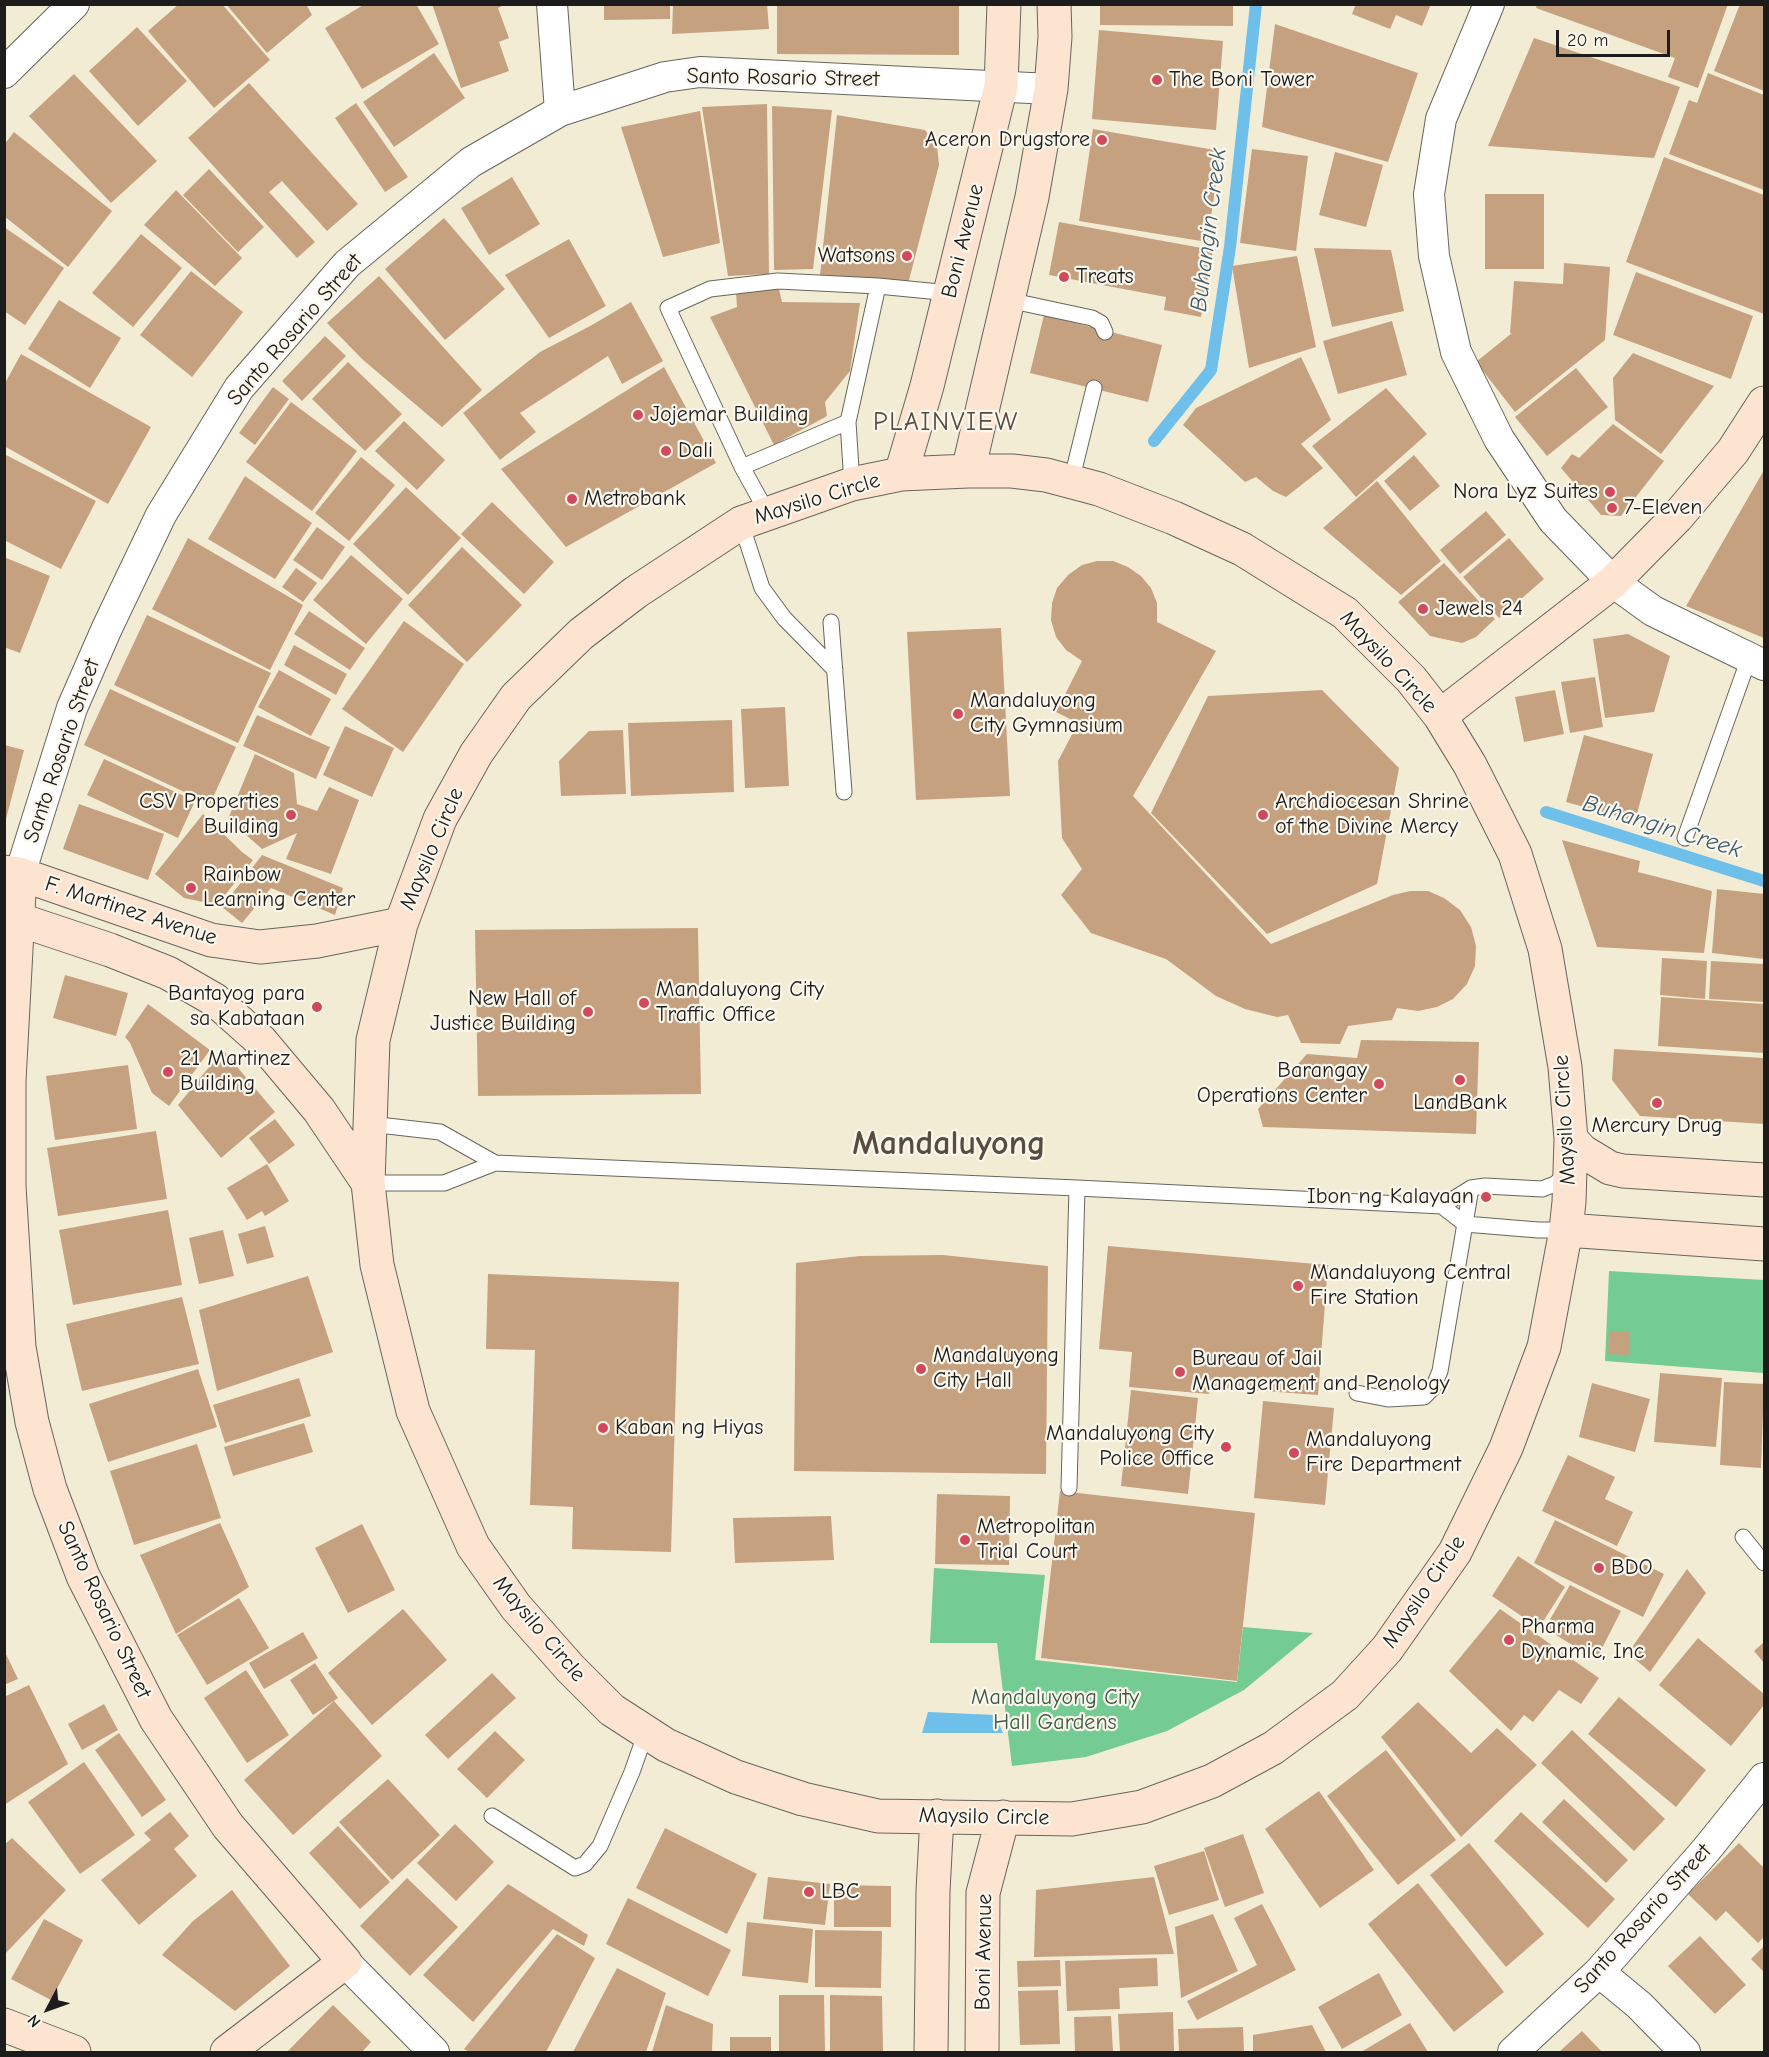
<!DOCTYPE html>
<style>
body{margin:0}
#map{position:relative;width:1769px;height:2057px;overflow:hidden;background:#f3ecd5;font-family:"Comic Neue",sans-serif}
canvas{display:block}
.frame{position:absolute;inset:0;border:6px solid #1c1c1c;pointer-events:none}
.north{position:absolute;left:18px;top:1979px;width:60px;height:60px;-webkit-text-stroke:4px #fbf7ec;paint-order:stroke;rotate:229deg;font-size:16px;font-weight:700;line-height:24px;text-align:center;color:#1c1c1c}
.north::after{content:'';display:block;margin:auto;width:21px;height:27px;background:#1c1c1c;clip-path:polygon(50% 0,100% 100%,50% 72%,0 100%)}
.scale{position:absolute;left:1556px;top:30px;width:114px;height:27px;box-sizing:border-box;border:3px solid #1c1c1c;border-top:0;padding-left:8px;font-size:18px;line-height:21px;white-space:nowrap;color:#1c1c1c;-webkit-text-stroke:4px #fbf7ec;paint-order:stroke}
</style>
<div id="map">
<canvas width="1769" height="2057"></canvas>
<div class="frame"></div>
<div class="north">N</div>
<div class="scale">20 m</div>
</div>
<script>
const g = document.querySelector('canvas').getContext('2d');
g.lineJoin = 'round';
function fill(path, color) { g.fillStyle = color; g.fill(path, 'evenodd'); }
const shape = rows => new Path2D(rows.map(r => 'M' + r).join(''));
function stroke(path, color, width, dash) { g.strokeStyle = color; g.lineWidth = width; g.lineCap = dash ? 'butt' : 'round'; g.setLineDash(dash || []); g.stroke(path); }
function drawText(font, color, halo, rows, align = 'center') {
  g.font = font + ' "Comic Neue",sans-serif'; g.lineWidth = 4.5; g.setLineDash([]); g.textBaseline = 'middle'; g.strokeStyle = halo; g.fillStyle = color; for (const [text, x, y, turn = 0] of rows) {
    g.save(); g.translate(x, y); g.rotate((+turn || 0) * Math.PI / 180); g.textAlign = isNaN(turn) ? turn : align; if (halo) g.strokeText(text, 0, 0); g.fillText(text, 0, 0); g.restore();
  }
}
fill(shape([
 [1609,1271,1764,1280,1763,1373,1605,1361],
 [934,1568,1045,1575,1035,1660,1237,1682,1243,1627,1313,1633,1244,1690,1167,1731,1086,1757,1012,1766,997,1643,930,1643]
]), '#75cc92');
fill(shape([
 [928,1712,995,1715,1003,1733,922,1733]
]), '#6ebfea');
stroke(shape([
 [1154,441,1211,370,1230,247,1256,4],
 [1546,812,1764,881]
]), '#6ebfea', 12);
fill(shape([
 [179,4,222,4,270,60,214,108,148,31],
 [226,4,306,4,312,15,267,53],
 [365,4,416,4,439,44,362,89,325,28],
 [432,4,506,4,498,8,509,38,499,42,509,71,461,88],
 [604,4,670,4,670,19,604,20],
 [673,4,767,4,769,29,672,34],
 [777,4,959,4,959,55,777,54],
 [1100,4,1233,4,1233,26,1100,25],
 [1356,4,1431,4,1422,26,1396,15,1390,29,1352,14],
 [1537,4,1728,4,1698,88,1668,77,1675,58,1536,8],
 [1740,4,1764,4,1764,91,1714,71],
 [1275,24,1418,73,1388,162,1262,127],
 [137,27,187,81,138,126,89,71],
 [1099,30,1223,41,1216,130,1092,119],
 [1534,38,1680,87,1654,158,1488,146],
 [434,53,465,98,394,147,363,102],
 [1708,73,1764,95,1764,190,1669,154,1689,100,1697,103],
 [74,74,157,161,111,203,29,116],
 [249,83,358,204,327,231,282,181,269,192,315,242,297,258,188,138],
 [356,103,408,177,385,192,335,118],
 [767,104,769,274,728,276,702,107],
 [772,106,832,110,813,269,774,270],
 [700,111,720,243,663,257,621,127],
 [837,115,925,130,937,145,939,165,908,284,820,275],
 [1093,129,1221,151,1207,242,1079,221],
 [14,132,112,211,68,267,4,216,4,145],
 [1252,149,1308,156,1296,251,1240,243],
 [1335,152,1383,165,1366,227,1319,215],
 [1664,157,1764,195,1764,314,1626,262],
 [209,169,264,227,238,252,183,195],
 [512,177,540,224,489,255,461,208],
 [176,190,242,258,215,286,144,225],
 [1485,194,1544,194,1544,269,1485,269],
 [444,218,505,289,445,340,385,269],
 [1059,222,1213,250,1201,317,1164,310,1166,297,1049,275],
 [4,227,64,268,25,325,4,311],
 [141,234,182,268,133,327,92,293],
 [569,239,606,306,549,338,505,275],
 [1314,248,1391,250,1404,311,1332,327],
 [1297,256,1316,347,1249,368,1232,266],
 [1564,263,1610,267,1605,340,1515,412,1476,362,1512,333,1510,333,1514,281,1563,284],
 [191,271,243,312,192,377,140,335],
 [1636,272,1753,316,1731,379,1613,335],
 [379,276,482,390,442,427,362,359,327,323],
 [779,289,782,302,860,303,850,371,825,402,827,416,774,445,710,317,737,307,736,293],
 [59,300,121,338,90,388,28,349],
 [631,302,663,361,622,384,608,356,520,413,536,432,500,460,463,413,540,352,592,325],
 [1044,315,1162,345,1148,402,1030,373],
 [1392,321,1407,375,1338,394,1323,341],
 [325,336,346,356,302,401,282,381],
 [1633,353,1714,386,1661,454,1615,420,1613,378],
 [21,354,151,427,108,504,4,446,4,385],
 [1301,357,1331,420,1301,444,1323,468,1286,497,1273,491,1256,477,1245,482,1183,425,1196,408],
 [348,362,402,414,365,451,312,399],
 [664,367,716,463,566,547,501,469],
 [1576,368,1608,407,1547,456,1515,417],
 [273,387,289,399,255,445,239,433],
 [1386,388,1427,434,1356,497,1312,446],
 [291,402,357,451,312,511,246,462],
 [404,421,445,460,417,490,375,451],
 [1613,424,1664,461,1621,516,1601,515,1561,468,1572,454,1579,458],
 [4,454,96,501,61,569,4,540],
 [1414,455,1440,486,1410,511,1384,481],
 [361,457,395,485,349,541,315,513],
 [1764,470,1764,638,1686,606],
 [245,476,312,523,275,579,208,539],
 [1377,481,1441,561,1401,595,1323,528],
 [406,487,461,538,408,595,353,544],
 [492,502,554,562,524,594,461,534],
 [1486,511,1506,535,1460,574,1440,550],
 [317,527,345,547,322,580,293,560],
 [188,538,303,605,270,670,152,609],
 [1509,538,1544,579,1499,618,1463,577],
 [462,547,522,605,467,662,408,605],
 [351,555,403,599,366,644,313,600],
 [4,557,50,576,20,653,4,647],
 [1097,561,1113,561,1128,567,1141,576,1151,588,1157,603,1157,622,1216,651,1133,796,1271,944,1393,895,1410,891,1428,891,1444,898,1460,910,1471,927,1476,946,1475,966,1467,984,1453,999,1437,1007,1418,1011,1397,1008,1392,1020,1348,1026,1340,1044,1301,1043,1288,1015,1277,1017,1245,1009,1216,996,1166,959,1091,933,1061,895,1082,869,1062,838,1058,761,1078,723,1056,712,1082,661,1066,650,1056,637,1051,620,1052,603,1057,588,1068,575,1082,565],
 [1444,563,1495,619,1476,637,1462,643,1430,636,1398,602],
 [296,568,317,583,303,602,282,587],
 [309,611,365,648,350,670,294,634],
 [147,615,271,673,238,743,114,685],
 [404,621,464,664,403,752,342,709],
 [1001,628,1010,796,916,800,907,632],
 [1628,634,1670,656,1654,712,1605,718,1593,639],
 [294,645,347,674,336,695,284,665],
 [279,670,331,699,311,736,258,707],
 [1595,677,1603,727,1570,733,1561,682],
 [110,689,236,747,210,804,84,745],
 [1322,690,1399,768,1377,884,1267,934,1151,813,1208,696],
 [1555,690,1564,734,1524,742,1515,697],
 [785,707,789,786,745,788,741,709],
 [257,715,330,747,316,779,243,746],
 [732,720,734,792,631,796,628,723],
 [345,726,394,748,372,797,323,775],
 [623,730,626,794,561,796,559,761,589,731],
 [1584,735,1653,754,1635,821,1566,802],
 [4,745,24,750,5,823,4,823],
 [255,754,294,773,297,804,317,811,329,787,359,800,331,874,286,859,297,833,262,849,228,819],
 [104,759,195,801,178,838,87,795],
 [79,804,164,834,148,880,63,849],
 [203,814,242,852,253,860,217,905,184,898,155,874],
 [1562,840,1640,861,1638,872,1712,891,1704,953,1597,947],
 [262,855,343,888,335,915,271,888,242,923,222,907],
 [1717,889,1764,894,1764,959,1712,953],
 [698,928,701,1094,478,1096,475,930],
 [1662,958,1707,961,1705,999,1660,995],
 [1711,961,1764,964,1764,1002,1709,999],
 [65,975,128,993,116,1036,53,1018],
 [1661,997,1764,1004,1764,1053,1658,1046],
 [148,1004,210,1050,169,1106,152,1093,130,1043,125,1037],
 [1361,1040,1479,1042,1476,1134,1263,1127,1258,1109,1307,1054,1357,1058],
 [1614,1049,1764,1058,1764,1124,1640,1116,1612,1080],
 [223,1050,275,1112,221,1158,178,1105],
 [128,1065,137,1129,55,1140,46,1076],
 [275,1119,295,1145,269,1164,249,1138],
 [156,1131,167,1199,58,1216,47,1148],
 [267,1164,289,1201,265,1216,262,1211,247,1220,227,1188],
 [168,1210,182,1285,73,1305,59,1230],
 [265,1226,274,1257,247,1264,238,1234],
 [223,1230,234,1276,199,1284,189,1238],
 [1108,1246,1328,1265,1318,1395,1210,1387,1209,1394,1129,1387,1132,1352,1099,1349],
 [943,1255,1048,1266,1046,1474,794,1471,796,1263,860,1256],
 [488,1274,679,1282,671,1552,572,1549,573,1507,530,1505,535,1350,486,1349],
 [308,1276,333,1352,217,1391,199,1310],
 [182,1297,199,1364,82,1391,66,1324],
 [1609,1331,1630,1332,1629,1355,1608,1354],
 [198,1369,217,1427,108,1462,89,1404],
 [1660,1373,1722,1378,1716,1447,1654,1442],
 [299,1378,311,1416,225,1443,213,1405],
 [1724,1382,1764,1384,1761,1468,1720,1465],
 [1592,1383,1650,1399,1635,1452,1579,1437],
 [1131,1390,1198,1398,1188,1494,1121,1486],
 [1263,1401,1334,1408,1325,1505,1254,1498],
 [304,1423,313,1452,233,1476,224,1447],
 [197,1444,221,1518,134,1545,110,1471],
 [1568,1455,1615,1477,1605,1499,1633,1512,1617,1546,1542,1511],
 [1060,1491,1255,1513,1237,1681,1041,1658],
 [937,1494,1010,1496,1009,1565,935,1564],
 [831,1516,834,1560,735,1563,733,1518],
 [1555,1520,1664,1574,1643,1617,1534,1563],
 [220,1523,249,1587,176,1634,140,1555],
 [362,1524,395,1590,348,1613,315,1548],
 [1518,1556,1565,1587,1539,1628,1492,1596],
 [1687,1569,1706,1593,1650,1672,1628,1653],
 [1570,1585,1621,1611,1596,1660,1545,1628],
 [239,1598,269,1648,207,1685,177,1635],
 [403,1609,447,1660,372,1725,328,1673],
 [1500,1609,1599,1678,1581,1704,1559,1690,1533,1722,1524,1715,1511,1731,1449,1671],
 [303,1632,318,1658,264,1689,249,1663],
 [1698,1638,1764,1694,1764,1705,1731,1746,1659,1685],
 [1764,1642,1764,1663,1754,1651],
 [4,1650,18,1679,4,1685],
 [315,1663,338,1698,313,1715,290,1680],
 [246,1670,289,1735,247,1763,204,1698],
 [492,1673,516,1698,448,1759,425,1735],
 [29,1685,68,1764,4,1805,4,1697],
 [1619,1697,1706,1770,1676,1807,1588,1734],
 [334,1701,382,1756,293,1835,244,1780],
 [1418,1702,1471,1753,1497,1728,1537,1765,1461,1837,1381,1737],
 [104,1704,118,1730,82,1750,68,1724],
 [1572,1730,1665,1819,1634,1851,1541,1763],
 [495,1731,525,1760,487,1798,457,1769],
 [119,1733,166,1800,142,1817,95,1750],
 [1386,1750,1456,1840,1398,1885,1327,1796],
 [84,1762,135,1835,80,1874,28,1802],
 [388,1779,440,1835,392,1880,339,1822],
 [1319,1791,1374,1870,1320,1908,1265,1829],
 [1564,1799,1628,1860,1606,1883,1542,1822],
 [170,1812,189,1836,174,1849,197,1876,139,1925,101,1880,151,1840,144,1833],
 [1521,1812,1615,1899,1588,1928,1494,1841],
 [455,1824,494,1862,456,1901,417,1863],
 [338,1826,390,1882,360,1909,309,1853],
 [665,1828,757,1874,727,1934,636,1888],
 [1243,1834,1264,1893,1225,1907,1204,1848],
 [12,1838,66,1890,4,1955,4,1845],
 [1469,1843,1544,1934,1506,1967,1430,1875],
 [1739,1843,1764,1868,1764,1937,1758,1943,1726,1911,1716,1921,1688,1894],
 [1204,1851,1219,1900,1169,1915,1154,1866],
 [768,1877,830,1884,825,1925,763,1919],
 [1154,1877,1174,1954,1034,1957,1036,1890],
 [407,1878,458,1927,410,1976,360,1926],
 [1418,1883,1504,1992,1454,2032,1368,1924],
 [508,1884,588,1935,584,1946,553,1929,473,2022,423,1975],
 [834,1885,891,1886,891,1927,834,1927],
 [232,1890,290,1966,235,2011,162,1955,193,1921],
 [628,1898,731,1950,708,1996,606,1944],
 [1262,1904,1296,1970,1197,2020,1187,2001,1257,1965,1234,1918],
 [1213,1914,1238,1971,1181,1998,1175,1927],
 [44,1919,83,1940,51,2000,11,1979],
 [747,1922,813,1929,808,1983,742,1976],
 [815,1930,882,1931,881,1988,815,1987],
 [557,1934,595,1958,546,2052,469,2052,464,2049],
 [1700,1936,1746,1985,1715,2014,1668,1966],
 [1764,1946,1764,1972,1751,1959],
 [1157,1958,1158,1986,1119,1988,1120,2009,1067,2011,1065,1961],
 [1060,1960,1061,1986,1018,1987,1017,1961],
 [617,1968,666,1993,646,2052,573,2052],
 [1379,1973,1402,2015,1342,2049,1318,2007],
 [1058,1990,1060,2044,1020,2045,1018,1991],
 [779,1995,824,1995,825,2052,779,2052],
 [830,1995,882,1996,883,2052,830,2052],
 [333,2005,371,2042,362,2052,287,2052],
 [666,2005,713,2024,712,2052,652,2052],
 [1173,2012,1174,2052,1120,2052,1118,2014],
 [1111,2016,1113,2052,1075,2052,1074,2017],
 [1410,2023,1428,2052,1361,2052],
 [1312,2025,1326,2052,1253,2052,1253,2035],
 [1243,2027,1244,2052,1179,2052,1178,2029],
 [1582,2031,1602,2052,1559,2052],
 [730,2037,771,2037,771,2052,730,2052]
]), '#c6a180');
const lane = shape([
 [1008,300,1092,318,1101,323,1105,332],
 [742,467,848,422],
 [1071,482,1094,388],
 [852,484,848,422,878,286],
 [768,514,742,467,668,308,710,289,778,281,878,286,950,293],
 [741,523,762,588,784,618,835,670],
 [831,622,844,792],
 [1685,838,1749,658],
 [370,1124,440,1132,495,1163],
 [368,1183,444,1183,495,1163,1077,1188,1442,1206,1471,1188,1485,1186,1542,1189,1555,1184,1568,1173],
 [1442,1206,1465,1224,1538,1230,1566,1230],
 [1357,1393,1388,1399,1424,1397,1433,1388,1440,1371,1471,1188],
 [1069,1488,1077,1188],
 [1743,1537,1764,1563],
 [492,1816,575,1868,585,1864,600,1846,632,1772,646,1732]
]);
const street = shape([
 [552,4,560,111],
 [1489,4,1441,119,1429,194,1434,256,1456,352,1499,439,1553,520,1613,582,1653,611,1764,665],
 [4,73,74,4],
 [20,874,72,708,107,628,161,515,239,388,347,264,471,162,560,111,665,77,700,72,1051,89],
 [345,1962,434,2052],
 [1599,1972,1639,2005,1685,2052],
 [1513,2052,1599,1972,1706,1850,1764,1778]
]);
const secondary = shape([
 [968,471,1012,471,1046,475,1099,489,1174,518,1242,549,1345,613,1411,679,1440,716,1470,765,1515,854,1545,949,1565,1067,1571,1139,1569,1202,1566,1230,1544,1347,1506,1448,1455,1552,1387,1649,1345,1695,1273,1748,1212,1781,1142,1807,1072,1819,878,1816,803,1799,736,1777,666,1745,612,1710,570,1668,516,1607,473,1546,413,1411,377,1265,368,1183,373,1040,401,924,440,819,476,754,516,697,581,634,636,592,741,523,852,484,901,474,968,471],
 [968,471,1032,197,1051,89,1055,37,1054,4],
 [901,474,927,386,1001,86,1004,4],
 [1440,716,1613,582,1677,517,1733,451,1764,403],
 [4,872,20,874,211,940,260,947,317,941,401,924],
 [20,874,9,1081,9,1186,19,1347,32,1422,50,1489,83,1576,156,1719,228,1826,345,1962,227,2052],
 [4,917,17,919,110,950,168,973,215,1000,261,1041,319,1110,368,1183],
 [1571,1139,1582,1151,1610,1168,1623,1171,1764,1180],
 [1566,1230,1764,1244],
 [4,2025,74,2052],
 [931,2052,933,1891,937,1816],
 [982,2052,983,1893,1003,1817]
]);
stroke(lane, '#67655d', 17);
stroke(street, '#67655d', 32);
stroke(secondary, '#67655d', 35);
stroke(lane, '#fff', 15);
stroke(street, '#fff', 30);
stroke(secondary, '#fde4d1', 33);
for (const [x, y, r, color] of [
 [1157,80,6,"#d1495b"],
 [1102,140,6,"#d1495b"],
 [907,256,6,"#d1495b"],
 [1064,277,6,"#d1495b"],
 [638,415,6,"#d1495b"],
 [666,451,6,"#d1495b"],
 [1610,492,6,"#d1495b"],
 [572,499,6,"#d1495b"],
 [1612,508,6,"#d1495b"],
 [1423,609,6,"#d1495b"],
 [958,714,6,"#d1495b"],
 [291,815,6,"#d1495b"],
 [1263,815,6,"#d1495b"],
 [191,888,6,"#d1495b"],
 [644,1003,6,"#d1495b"],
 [317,1007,6,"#d1495b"],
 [588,1012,6,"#d1495b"],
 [168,1072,6,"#d1495b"],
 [1460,1080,6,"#d1495b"],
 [1379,1084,6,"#d1495b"],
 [1657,1103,6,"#d1495b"],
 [1486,1197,6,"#d1495b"],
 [1298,1286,6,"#d1495b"],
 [921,1369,6,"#d1495b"],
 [1180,1372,6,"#d1495b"],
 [603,1428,6,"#d1495b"],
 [1226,1447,6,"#d1495b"],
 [1294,1453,6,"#d1495b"],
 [965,1540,6,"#d1495b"],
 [1599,1568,6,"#d1495b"],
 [1509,1640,6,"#d1495b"],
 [809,1892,6,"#d1495b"]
]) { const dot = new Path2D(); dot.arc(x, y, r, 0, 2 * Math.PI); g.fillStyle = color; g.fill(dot); stroke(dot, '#fbf7ec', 2); }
drawText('22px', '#1c1c1c', '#fbf7ec', [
 ["Santo Rosario Street",783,78,1],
 ["Boni Avenue",963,241,-76],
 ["Santo Rosario Street",295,330,-49],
 ["Maysilo Circle",817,499,-17],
 ["Maysilo Circle",1388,662,47],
 ["Santo Rosario Street",62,751,-71],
 ["Maysilo Circle",432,849,-67],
 ["F. Martinez Avenue",131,911,18],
 ["Maysilo Circle",1565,1120,-93],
 ["Maysilo Circle",1424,1592,-56],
 ["Santo Rosario Street",104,1610,65],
 ["Maysilo Circle",539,1629,50],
 ["Maysilo Circle",984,1817,1],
 ["Santo Rosario Street",1643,1919,-48],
 ["Boni Avenue",984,1952,-89]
]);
drawText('22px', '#1c1c1c', '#fbf7ec', [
 ["The Boni Tower",1169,80],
 ["Aceron Drugstore",1090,140,"right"],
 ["Watsons",895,256,"right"],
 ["Treats",1076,277],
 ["Jojemar Building",650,415],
 ["Dali",678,451],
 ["Nora Lyz Suites",1598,492,"right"],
 ["Metrobank",584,499],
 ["7-Eleven",1624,508],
 ["Jewels 24",1435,609],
 ["Mandaluyong",970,701],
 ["City Gymnasium",970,726],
 ["CSV Properties",279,802,"right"],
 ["Building",279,827,"right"],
 ["Archdiocesan Shrine",1275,802],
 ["of the Divine Mercy",1275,827],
 ["Rainbow",203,875],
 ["Learning Center",203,900],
 ["Mandaluyong City",656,990],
 ["Traffic Office",656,1015],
 ["Bantayog para",305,994,"right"],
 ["sa Kabataan",305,1019,"right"],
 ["New Hall of",576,999,"right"],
 ["Justice Building",576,1024,"right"],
 ["21 Martinez",180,1059],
 ["Building",180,1084],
 ["Barangay",1367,1071,"right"],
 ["Operations Center",1367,1096,"right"],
 ["LandBank",1460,1103,"center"],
 ["Mercury Drug",1657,1126,"center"],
 ["Ibon ng Kalayaan",1474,1197,"right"],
 ["Mandaluyong Central",1310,1273],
 ["Fire Station",1310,1298],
 ["Mandaluyong",933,1356],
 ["City Hall",933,1381],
 ["Bureau of Jail",1192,1359],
 ["Management and Penology",1192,1384],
 ["Kaban ng Hiyas",615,1428],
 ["Mandaluyong City",1214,1434,"right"],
 ["Police Office",1214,1459,"right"],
 ["Mandaluyong",1306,1440],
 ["Fire Department",1306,1465],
 ["Metropolitan",977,1527],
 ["Trial Court",977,1552],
 ["BDO",1611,1568],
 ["Pharma",1521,1627],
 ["Dynamic, Inc",1521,1652],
 ["LBC",821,1892]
], 'left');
drawText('22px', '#3b5a45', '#fbf7ec', [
 ["Mandaluyong City",1055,1698],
 ["Hall Gardens",1055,1723]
]);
drawText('italic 24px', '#3d5d6e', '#fbf7ec', [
 ["Buhangin Creek",1209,230,-83],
 ["Buhangin Creek",1662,827,17]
]);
g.letterSpacing = '1.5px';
drawText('26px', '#584b3f', '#fbf7ec', [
 ["PLAINVIEW",946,423]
]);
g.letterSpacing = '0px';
drawText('bold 34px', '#584b3f', '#fbf7ec', [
 ["Mandaluyong",949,1144]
]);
</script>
